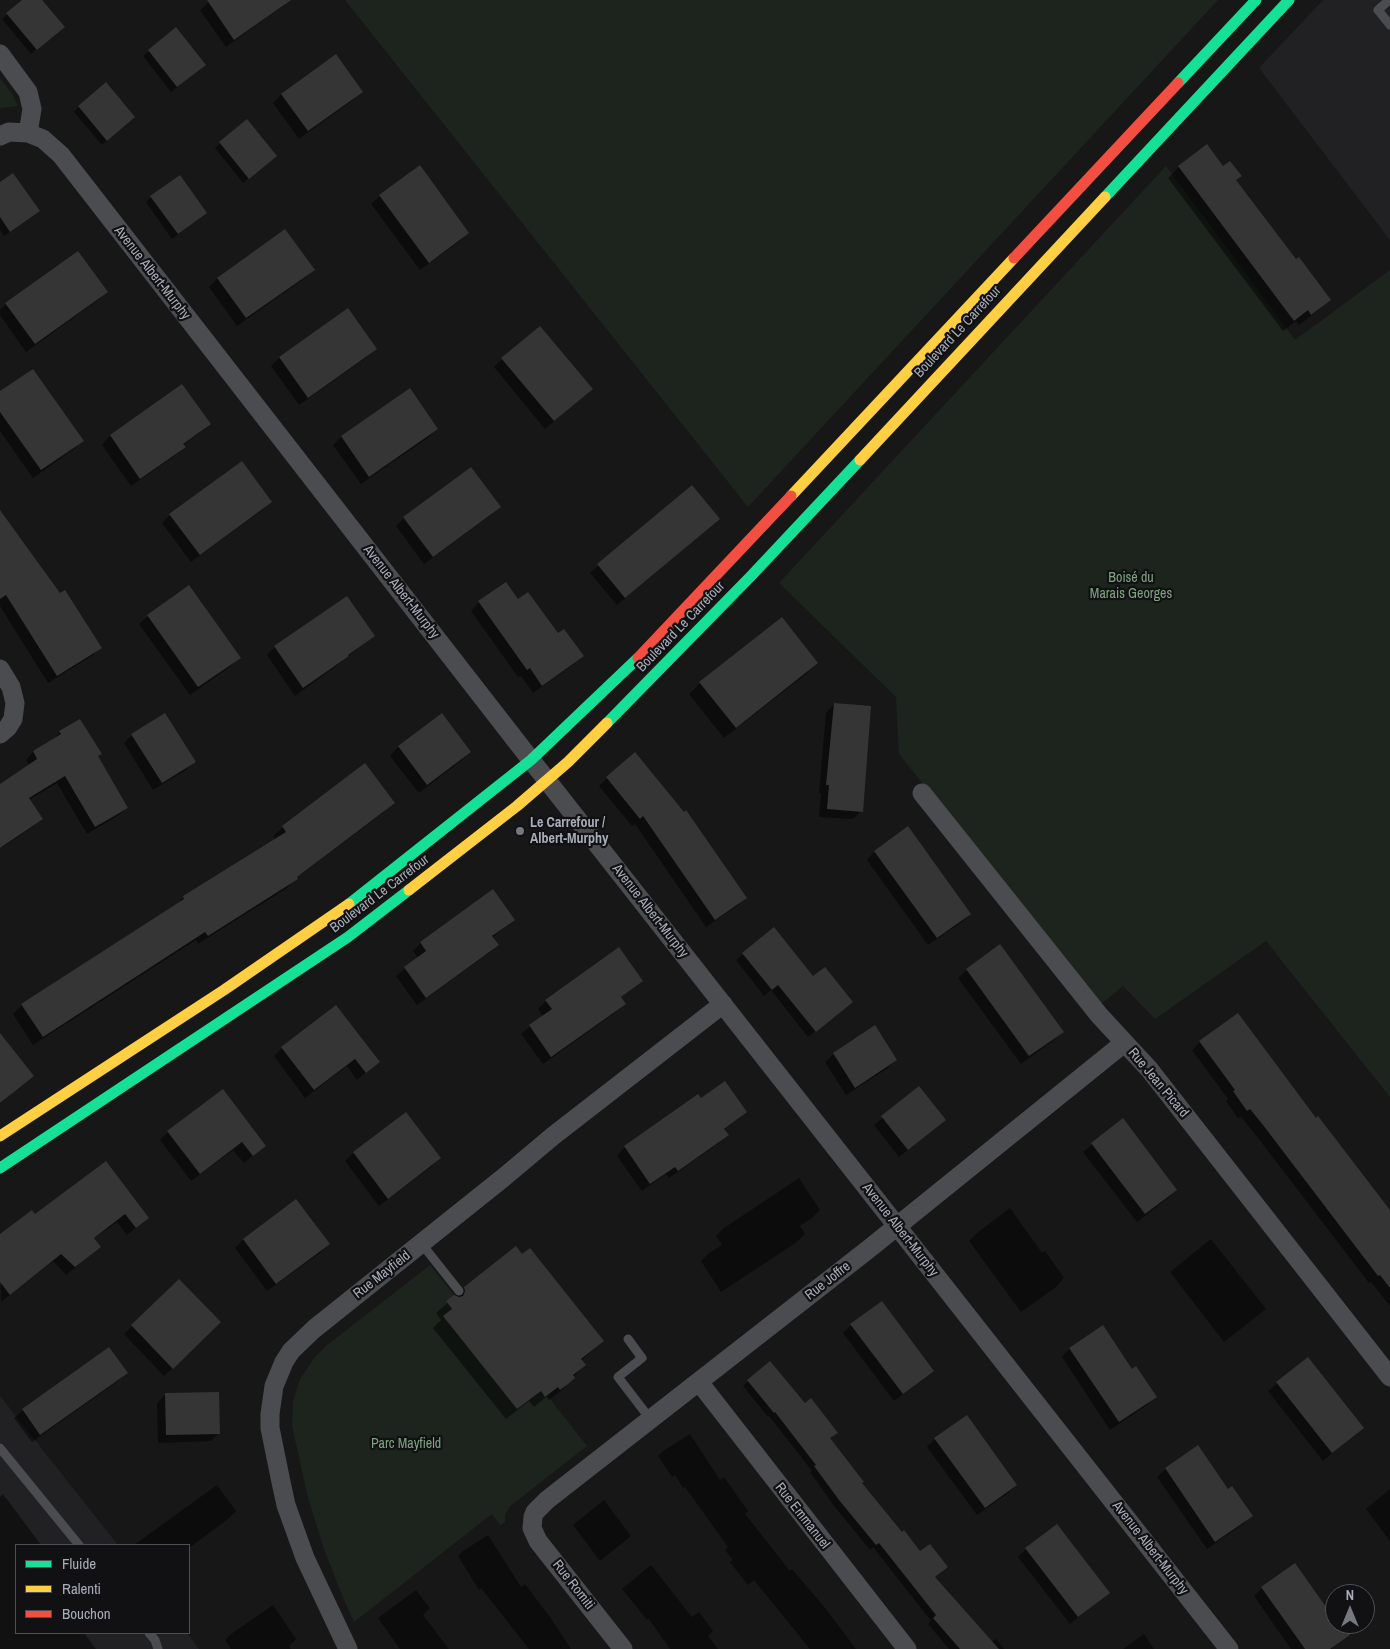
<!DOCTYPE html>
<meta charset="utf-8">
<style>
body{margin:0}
#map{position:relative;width:1390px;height:1649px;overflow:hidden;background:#171717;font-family:"Archivo Narrow",sans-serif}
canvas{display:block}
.legend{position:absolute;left:15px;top:1544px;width:175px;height:90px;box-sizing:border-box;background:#111113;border:1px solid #4d4f55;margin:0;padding:6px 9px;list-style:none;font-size:15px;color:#a8adb8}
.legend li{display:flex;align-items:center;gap:10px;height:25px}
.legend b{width:25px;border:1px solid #4d4f55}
.north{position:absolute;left:1325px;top:1584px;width:50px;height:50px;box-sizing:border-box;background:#111113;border:1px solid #4d4f55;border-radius:50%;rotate:0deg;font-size:14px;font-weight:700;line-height:20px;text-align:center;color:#a8adb8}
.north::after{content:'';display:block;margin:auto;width:18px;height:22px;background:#757880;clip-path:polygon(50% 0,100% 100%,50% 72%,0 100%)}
</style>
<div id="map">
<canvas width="1390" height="1649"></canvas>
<ul class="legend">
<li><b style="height:6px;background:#16e098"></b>Fluide</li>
<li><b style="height:6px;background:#ffcf43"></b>Ralenti</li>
<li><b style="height:6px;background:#f24e42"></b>Bouchon</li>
</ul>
<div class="north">N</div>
</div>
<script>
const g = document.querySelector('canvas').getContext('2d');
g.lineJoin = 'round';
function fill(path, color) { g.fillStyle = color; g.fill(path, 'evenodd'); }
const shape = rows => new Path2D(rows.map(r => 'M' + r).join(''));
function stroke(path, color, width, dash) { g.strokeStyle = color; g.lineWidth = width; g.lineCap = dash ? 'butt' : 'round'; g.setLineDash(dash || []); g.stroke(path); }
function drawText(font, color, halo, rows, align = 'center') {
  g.font = font + ' "Archivo Narrow",sans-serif'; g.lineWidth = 4.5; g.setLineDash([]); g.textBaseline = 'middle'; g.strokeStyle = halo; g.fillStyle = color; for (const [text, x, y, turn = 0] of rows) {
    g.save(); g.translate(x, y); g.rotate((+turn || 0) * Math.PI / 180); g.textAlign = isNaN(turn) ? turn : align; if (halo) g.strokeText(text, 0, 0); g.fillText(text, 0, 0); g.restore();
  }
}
fill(shape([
 [1323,0,1390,0,1390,240,1259,68],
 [0,1396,118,1545,16,1545,16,1633,187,1633,199,1649,0,1649]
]), '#212123');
fill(shape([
 [345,0,1218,0,748,507],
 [0,78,12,94,18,106,0,108],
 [1166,166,1295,340,1390,270,1390,1097,1266,941,1155,1019,1123,986,1100,1005,899,754,896,697,779,583],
 [430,1265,454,1295,446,1301,517,1409,541,1391,547,1395,587,1446,509,1507,505,1515,505,1522,500,1525,492,1514,354,1622,344,1600,324,1549,308,1498,292,1426,293,1402,300,1379,315,1357,326,1346]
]), '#1d241e');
fill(shape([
 [24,0,41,0,58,33,31,54,2,19],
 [211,0,289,0,280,8,226,47,200,10],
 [176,29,199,70,171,92,143,56],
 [361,91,353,100,299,139,273,103,281,95],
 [79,106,128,123,102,145,74,112],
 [220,143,270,161,243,183,215,148],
 [419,167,468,233,460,241,420,270,371,204,380,196],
 [1179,167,1240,176,1235,181,1296,261,1330,299,1319,310,1299,325,1296,321,1283,331,1168,178],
 [0,184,33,216,4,236,0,230],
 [151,197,206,213,172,239,146,202],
 [285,231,313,270,305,278,237,326,209,287,217,279],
 [106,292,98,300,26,352,0,315,0,310,6,304],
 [375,349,367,357,299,405,271,366,279,358],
 [502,359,591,389,545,429,494,367],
 [182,386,209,424,201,432,183,445,184,447,176,455,131,486,102,445,110,436],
 [409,390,437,429,429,437,361,484,333,445,341,437],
 [0,393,82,441,74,449,33,478,0,431],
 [691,487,710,527,617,605,590,573],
 [270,502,262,510,191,562,162,523,170,515],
 [499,507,491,515,424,564,396,526,404,518],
 [0,517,100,648,92,656,48,683,0,606],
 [506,583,518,600,582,656,574,664,533,693,521,676,518,677,471,611,479,602],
 [347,597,373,636,339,664,295,696,267,655,275,647],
 [148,616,239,657,231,666,190,695,139,624],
 [782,618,817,663,806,674,724,738,689,694,700,683],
 [834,704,861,811,853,819,819,817,821,793,819,793,826,713],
 [441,715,470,752,462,760,419,793,390,756,398,747],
 [60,732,97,757,127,808,119,815,87,834,57,783,29,800,41,818,34,826,0,849,0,786,30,766,26,760,33,752,53,740],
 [132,735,194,762,186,770,153,790,124,743],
 [607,778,684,814,746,898,737,906,706,927,635,824,632,826,599,786],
 [393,803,384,812,296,878,287,888,198,944,196,940,33,1045,13,1014,22,1005,174,907,184,897,276,840,273,836,283,827],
 [875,851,970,914,962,922,928,945,867,860],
 [513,920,492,938,497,945,489,953,417,1005,396,976,418,958,413,951,421,943],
 [743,954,845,1008,808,1037,771,990,764,996,736,960],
 [966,970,1062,1032,1054,1040,1021,1064,958,978],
 [642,981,620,998,624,1004,616,1012,543,1064,521,1034,543,1016,538,1009,546,1001],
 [336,1007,378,1062,357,1080,347,1066,305,1098,274,1056,282,1048],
 [874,1027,896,1059,888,1068,846,1095,825,1062,834,1054],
 [0,1035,32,1076,0,1104],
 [1200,1042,1316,1120,1390,1210,1390,1306,1371,1282,1369,1283,1255,1134,1241,1117,1238,1118,1226,1101,1228,1099,1192,1050],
 [919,1088,936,1128,899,1157,874,1125],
 [223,1090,264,1146,244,1163,233,1150,191,1181,160,1140,168,1132],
 [698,1096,701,1100,746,1112,724,1130,727,1135,719,1143,669,1178,666,1174,642,1191,617,1156,625,1147],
 [406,1114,440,1158,432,1166,379,1206,345,1161,353,1153],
 [1123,1120,1176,1190,1168,1198,1137,1222,1083,1152],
 [106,1163,148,1218,127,1235,117,1222,93,1239,100,1247,66,1275,53,1261,1,1302,0,1236,35,1216],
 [799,1178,820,1210,812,1218,800,1226,805,1234,797,1242,721,1292,701,1261,709,1253,722,1245,716,1236,724,1228],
 [296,1200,329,1244,321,1252,267,1291,235,1248,243,1240],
 [1010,1208,1042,1253,1045,1251,1064,1278,1056,1287,1021,1312,969,1241,977,1233],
 [1211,1239,1266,1309,1224,1342,1170,1272],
 [179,1280,220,1322,164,1376,124,1334],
 [465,1288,603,1341,581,1361,584,1365,563,1389,549,1400,546,1397,534,1407,529,1401,506,1419,433,1328,441,1320,436,1313],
 [851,1325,933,1371,894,1401,843,1333],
 [109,1348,126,1373,118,1381,32,1442,14,1418,23,1410],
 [1070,1348,1155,1397,1147,1405,1110,1430,1062,1357],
 [1308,1358,1362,1428,1323,1461,1268,1391],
 [770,1363,804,1404,836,1433,829,1439,861,1483,901,1534,920,1553,942,1572,934,1578,991,1642,996,1639,1004,1649,949,1649,928,1624,931,1621,873,1547,870,1550,834,1506,810,1472,812,1471,769,1416,768,1417,743,1386],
 [166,1394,219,1433,211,1441,158,1443,157,1403],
 [690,1434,720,1480,724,1477,748,1511,745,1514,790,1571,792,1569,826,1609,856,1649,810,1649,754,1580,748,1585,730,1562,733,1560,725,1550,728,1547,685,1487,683,1488,675,1475,672,1477,658,1456,663,1451],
 [935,1439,1016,1485,1008,1493,977,1515,927,1447],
 [1198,1447,1228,1490,1251,1516,1243,1524,1207,1549,1157,1477,1166,1469],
 [217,1485,236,1511,228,1519,189,1548,189,1545,134,1545],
 [1390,1489,1390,1541,1366,1509],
 [3,1494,41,1545,16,1545,16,1633,84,1633,96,1649,0,1649,0,1497],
 [604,1500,631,1536,600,1561,573,1525],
 [488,1535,521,1587,525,1584,550,1617,571,1649,529,1649,481,1588,479,1590,458,1556,463,1551],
 [1026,1549,1108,1593,1070,1624,1018,1557],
 [651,1565,692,1617,699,1612,713,1631,708,1636,718,1649,670,1649,649,1619,647,1620,622,1589],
 [1262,1588,1325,1609,1335,1616,1335,1624,1341,1624,1348,1635,1331,1649,1291,1649,1254,1596],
 [416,1590,430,1608,423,1615,449,1649,400,1649,378,1618],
 [273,1605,296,1639,289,1646,291,1649,231,1649,225,1640,231,1634],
 [1144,1634,1154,1649,1123,1649]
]), '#0007');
fill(shape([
 [22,0,42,0,65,27,37,50,6,13],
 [207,0,291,0,234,40],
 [176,27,206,65,177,87,148,50],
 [336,54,363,92,308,131,281,94],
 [106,82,135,117,107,141,78,106],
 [247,119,277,156,249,179,219,142],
 [1207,144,1223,166,1230,161,1242,176,1236,180,1296,259,1299,257,1331,300,1311,315,1308,310,1294,321,1178,166],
 [420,165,469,233,429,263,379,195],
 [13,173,40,211,10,232,0,217,0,182],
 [180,175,207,213,178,234,150,196],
 [285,229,315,270,246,318,217,278],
 [78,251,108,292,35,344,5,303],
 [348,308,377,349,308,398,279,357],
 [540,326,593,389,554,421,501,358],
 [33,369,84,441,41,470,0,412,0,391],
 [182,384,211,424,183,444,186,447,140,479,110,435],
 [410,388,438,429,369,477,341,436],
 [242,461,272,502,200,555,169,514],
 [471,467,501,507,433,557,403,517],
 [692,485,720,519,625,598,597,564],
 [0,510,60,593,65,590,102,648,57,676,6,595,0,599],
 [506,582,518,599,528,592,558,633,564,629,584,656,542,686,530,668,527,670,478,601],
 [189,585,241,658,198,687,147,615],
 [347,596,375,636,348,655,349,656,303,688,274,646],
 [782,617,818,663,736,728,699,682],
 [834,703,871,706,863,812,827,809,829,785,826,785],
 [165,713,196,762,162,783,131,734],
 [442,713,471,752,427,785,398,746],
 [80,719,102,754,98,756,128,808,95,827,65,776,29,798,43,819,0,848,0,784,37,759,33,751,61,734,59,731],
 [635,752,684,812,686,810,747,898,715,920,643,816,640,819,606,777],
 [365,763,395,803,297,877,298,879,208,936,205,932,43,1037,21,1004,184,899,183,896,286,832,282,826],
 [908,826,971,914,937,938,874,851],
 [493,889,515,920,492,936,499,945,426,998,404,967,426,951,420,942],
 [774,927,813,976,825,967,853,1002,816,1032,778,985,772,990,742,953],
 [1000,944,1064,1032,1029,1056,966,969],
 [619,947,643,981,621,997,626,1004,551,1057,529,1025,552,1009,545,1000],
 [336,1005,380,1062,366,1073,355,1059,314,1090,281,1047],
 [1238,1013,1316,1118,1318,1116,1390,1210,1390,1288,1380,1275,1378,1276,1263,1125,1250,1109,1247,1111,1233,1091,1235,1090,1199,1041],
 [875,1025,897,1060,855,1088,833,1053],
 [0,1033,34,1076,0,1103],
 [725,1081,747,1112,724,1129,729,1135,678,1171,675,1167,650,1184,624,1146,698,1094,701,1098],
 [919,1086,946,1120,908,1150,881,1116],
 [223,1089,266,1146,253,1156,242,1142,200,1174,167,1131],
 [406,1112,441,1158,388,1199,353,1152],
 [1123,1118,1177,1190,1145,1214,1091,1143],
 [106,1161,149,1218,136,1228,125,1214,94,1238,101,1247,75,1267,61,1254,10,1295,0,1282,0,1234,32,1210,35,1214],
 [296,1199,330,1244,276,1284,243,1239],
 [516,1246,522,1254,530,1248,604,1341,581,1359,586,1365,573,1375,575,1378,568,1384,560,1390,558,1387,545,1397,541,1391,517,1409,443,1316,452,1309,446,1301,454,1295,459,1297,463,1296,465,1291,464,1287],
 [179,1279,221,1322,173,1369,131,1325],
 [882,1301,934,1371,903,1394,850,1324],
 [1103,1325,1132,1369,1136,1366,1157,1397,1119,1422,1069,1348],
 [109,1347,128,1373,40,1435,22,1409],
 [1308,1357,1364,1428,1332,1453,1276,1382],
 [770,1361,805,1403,811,1398,838,1433,830,1438,864,1482,862,1483,902,1532,904,1530,920,1551,930,1544,948,1567,935,1577,999,1649,960,1649,933,1618,936,1615,879,1543,876,1545,839,1500,814,1466,816,1465,775,1412,774,1413,747,1380],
 [219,1392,220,1434,166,1435,165,1393],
 [967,1415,1017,1485,985,1508,934,1438],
 [1198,1445,1228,1489,1232,1486,1253,1516,1215,1542,1165,1468],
 [1057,1524,1110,1593,1078,1617,1025,1548],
 [1295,1563,1326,1607,1329,1605,1335,1613,1335,1624,1342,1624,1350,1635,1330,1649,1305,1649,1261,1587]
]), '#353536');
stroke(shape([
 [1389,0,1378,10,1390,25],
 [421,1243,459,1291],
 [628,1339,642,1358,618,1377,651,1420],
 [0,1448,79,1545],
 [149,1633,155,1640,158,1649]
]), '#4b4c50', 9);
stroke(shape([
 [0,54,28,92,32,109,28,133],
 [0,136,9,132,28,133,43,139,61,155,531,760,1229,1649],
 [0,669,11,687,15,703,13,719,8,727,0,734],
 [922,793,1099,1015,1149,1069,1390,1377],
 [699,1382,907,1649],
 [348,1649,305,1558,286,1505,281,1482,270,1428,270,1414,274,1386,284,1362,291,1351,314,1329,503,1178,553,1136,723,1004],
 [623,1649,538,1541,532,1528,533,1517,535,1512,547,1500,870,1248,1124,1043]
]), '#4b4c50', 19);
stroke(shape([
 [1178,83,1256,0],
 [1105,197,1289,0],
 [607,723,751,576,860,460],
 [349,904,531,760,638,658],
 [0,1168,348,937,409,890]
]), '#16e098', 11);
stroke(shape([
 [860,460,1105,197],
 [791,496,1014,258],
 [409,890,517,806,568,762,607,723],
 [0,1136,224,990,349,904]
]), '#ffcf43', 11);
stroke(shape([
 [1014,258,1178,83],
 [638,658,791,496]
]), '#f24e42', 11);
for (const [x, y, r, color] of [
 [520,831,5,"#757880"]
]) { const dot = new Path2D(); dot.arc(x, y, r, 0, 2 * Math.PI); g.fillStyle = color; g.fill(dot); stroke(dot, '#111113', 2); }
drawText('14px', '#a8adb8', '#111113', [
 ["Avenue Albert-Murphy",152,273,52],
 ["Boulevard Le Carrefour",958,332,-47],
 ["Avenue Albert-Murphy",401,592,52],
 ["Boulevard Le Carrefour",681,627,-46],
 ["Boulevard Le Carrefour",380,894,-37],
 ["Avenue Albert-Murphy",650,911,52],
 ["Rue Jean Picard",1158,1083,50],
 ["Avenue Albert-Murphy",900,1230,52],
 ["Rue Mayfield",382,1275,-38],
 ["Rue Joffre",828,1281,-38],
 ["Rue Emmanuel",802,1516,52],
 ["Avenue Albert-Murphy",1150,1548,52],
 ["Rue Romiti",573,1585,52]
]);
drawText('14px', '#7fa381', '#111113', [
 ["Boisé du",1131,578],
 ["Marais Georges",1131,594],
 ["Parc Mayfield",406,1444]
]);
drawText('bold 14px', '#a8adb8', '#111113', [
 ["Le Carrefour /",530,823],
 ["Albert-Murphy",530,839]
], 'left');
</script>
